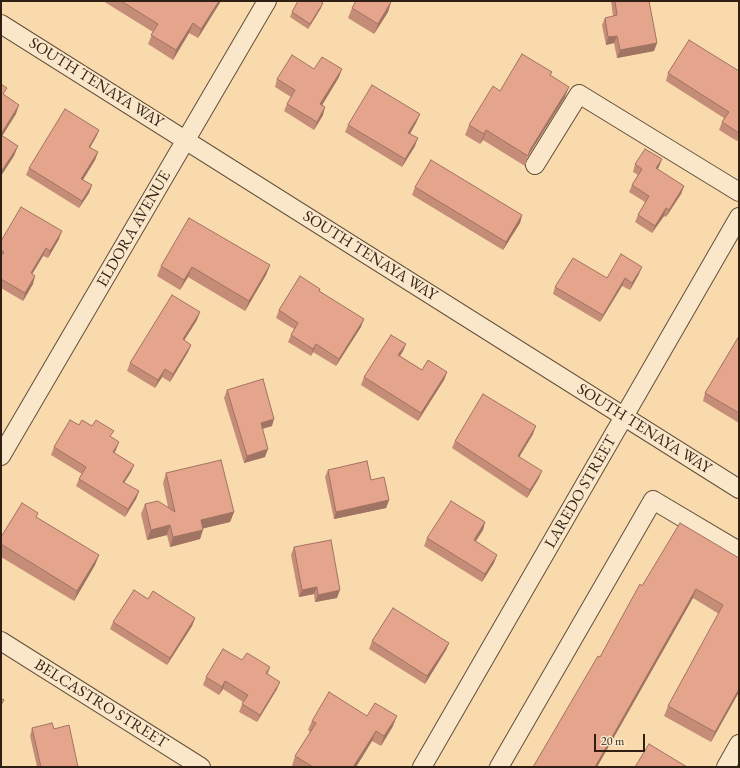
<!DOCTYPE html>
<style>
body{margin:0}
#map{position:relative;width:740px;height:768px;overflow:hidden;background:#f8daad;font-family:"EB Garamond",serif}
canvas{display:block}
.frame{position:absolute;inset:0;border:2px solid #301f13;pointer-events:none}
.scale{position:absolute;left:594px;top:734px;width:51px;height:18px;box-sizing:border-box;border:2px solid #301f13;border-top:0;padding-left:5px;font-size:12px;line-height:14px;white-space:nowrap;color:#301f13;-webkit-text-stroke:3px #fae7ca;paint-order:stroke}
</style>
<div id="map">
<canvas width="740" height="768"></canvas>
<div class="frame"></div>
<div class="scale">20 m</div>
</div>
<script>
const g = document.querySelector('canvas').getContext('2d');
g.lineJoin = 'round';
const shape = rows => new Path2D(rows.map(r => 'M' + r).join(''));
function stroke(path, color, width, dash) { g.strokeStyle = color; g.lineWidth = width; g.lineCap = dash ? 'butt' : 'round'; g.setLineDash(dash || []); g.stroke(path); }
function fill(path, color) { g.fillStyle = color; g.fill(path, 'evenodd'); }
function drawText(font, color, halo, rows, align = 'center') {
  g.font = font + ' "EB Garamond",serif'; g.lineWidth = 3.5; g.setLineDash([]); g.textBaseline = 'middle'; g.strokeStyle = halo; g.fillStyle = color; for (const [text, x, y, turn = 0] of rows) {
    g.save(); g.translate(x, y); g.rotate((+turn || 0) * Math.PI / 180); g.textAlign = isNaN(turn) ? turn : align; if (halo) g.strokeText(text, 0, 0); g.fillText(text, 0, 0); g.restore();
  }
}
const minor = shape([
 [1,24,739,489],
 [535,165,579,94,739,192],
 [1,456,267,1],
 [1,641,201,767],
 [422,767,739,217],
 [499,767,653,500,739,551],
 [726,767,739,744]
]);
stroke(minor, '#624e3a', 20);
stroke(minor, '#fae7ca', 18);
fill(shape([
 [103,1,221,1,198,38,189,33,173,60,148,44,153,32],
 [611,1,649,1,657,43,654,51,617,58,614,43,606,45,602,25,605,18,613,16],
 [391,2,388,12,374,34,348,18,352,8],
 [321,8,308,29,290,17,292,12],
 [314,69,339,77,322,105,323,115,314,130,284,111,287,104,291,97,275,87,277,79],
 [739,71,739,138,737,141,719,130,722,122,724,118,666,81,668,73],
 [552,72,550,76,565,97,528,156,525,166,483,140,480,144,465,135,469,125,500,91],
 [417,121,410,134,415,146,402,167,345,132,348,125],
 [99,130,96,137,90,148,98,152,95,160,83,180,92,185,89,193,79,208,26,175,29,168],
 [662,159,657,169,684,186,681,194,666,217,664,216,652,233,635,222,638,215,645,202,629,192,632,185,638,175,633,172,635,164],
 [415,187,522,215,520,223,503,250,412,195],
 [59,239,48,258,43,256,32,274,33,284,23,301,1,288,1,241],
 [270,265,266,275,245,311,188,277,180,290,157,276,161,266],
 [639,274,630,290,622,286,600,322,553,294,555,287],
 [319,291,361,327,336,366,313,352,311,356,288,342,291,335,294,329,276,318,279,310],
 [197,320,184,340,191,345,188,352,170,382,162,377,155,388,127,371,130,363],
 [739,336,739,423,703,401,705,393],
 [406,344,403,351,400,356,422,370,447,372,444,380,418,421,361,385,364,377],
 [227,390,272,426,262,429,265,457,244,463,224,398],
 [79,425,111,437,116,450,114,453,134,465,131,472,124,483,139,491,136,499,125,517,76,486,79,479,82,474,51,455,54,447],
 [533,434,519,457,539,478,527,498,452,448,455,441],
 [328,470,371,480,389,500,386,508,334,519,325,477],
 [166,473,234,512,230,522,203,528,200,539,170,547,167,535,147,540,141,514,145,504,168,507,163,483],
 [38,513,36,517,99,555,95,565,74,601,1,557,1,537],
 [485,522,483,530,476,541,494,563,482,582,424,546,427,538],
 [294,547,337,598,315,602,314,594,299,597,291,555],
 [739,558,739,692,711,742,664,716,668,706,719,614,693,598,597,767,533,767,600,657,642,586],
 [148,599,195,618,192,626,167,665,110,629,113,622],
 [372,641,449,643,446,650,425,684,369,649],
 [242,660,270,667,268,674,277,689,257,722,239,712,243,702,223,689,219,695,203,685,206,677],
 [367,716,393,726,381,746,372,741,356,767,294,767,292,766,295,756,310,732,308,730,312,721],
 [32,728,54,729,78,767,37,767,30,736]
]), '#c58d78');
fill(shape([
 [219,1,221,1,198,38,201,29],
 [391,2,388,12,374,34,378,24],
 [323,3,321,8,308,29,310,24],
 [193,23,189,33,173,60,176,50],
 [617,36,614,43,606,45,608,37],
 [657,43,654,51,617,58,620,50],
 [342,69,339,77,318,112,320,104],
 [569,87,565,97,528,156,530,150],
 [19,105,16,114,1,138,1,134],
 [325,107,323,115,314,130,317,122],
 [420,114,417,121,406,141,408,133],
 [99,130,96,137,86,154,89,147],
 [486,130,483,140,480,144,484,134],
 [418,138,415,146,402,167,405,159],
 [18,146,14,156,1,176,1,172],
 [98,152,95,160,79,186,81,179],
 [662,159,659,167,653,176,656,168],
 [92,185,89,193,79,208,82,201],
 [684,186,681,194,666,217,669,210],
 [666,208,664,216,652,233,655,226],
 [522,215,520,223,503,250,506,242],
 [62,231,59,239,48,258,50,251],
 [46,248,43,256,28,281,31,273],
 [270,265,266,275,245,311,249,301],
 [192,267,188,277,180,290,184,280],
 [642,267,639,274,630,290,632,283],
 [35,276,33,284,23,301,25,293],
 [625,278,622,286,600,322,603,315],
 [200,312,197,320,180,347,183,339],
 [364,319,361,327,336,366,339,359],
 [316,344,313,352,311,356,313,349],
 [406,344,403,351,396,362,398,355],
 [191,345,188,352,170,382,173,374],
 [165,369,162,377,155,388,158,380],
 [447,372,444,380,418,421,421,413],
 [274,419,272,426,258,430,261,423],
 [536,426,533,434,515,464,518,456],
 [119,442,116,450,110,460,113,452],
 [268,449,265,457,244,463,247,456],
 [134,465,131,472,120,489,123,482],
 [542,471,539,478,527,498,530,490],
 [139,491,136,499,125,517,128,509],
 [389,500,386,508,334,519,336,512],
 [234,512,230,522,197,530,201,520],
 [485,522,483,530,471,548,474,540],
 [170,525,167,535,147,540,151,530],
 [203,530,200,539,170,547,173,537],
 [99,555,95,565,74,601,77,591],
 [497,555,494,563,482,582,485,574],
 [317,587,314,594,299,597,302,590],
 [696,589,693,598,597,767,595,767],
 [340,590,337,598,315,602,318,595],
 [195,618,192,626,167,665,170,658],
 [449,643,446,650,425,684,427,676],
 [225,681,223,689,219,695,222,687],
 [280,682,277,689,257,722,260,715],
 [739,689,739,692,711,742,715,732],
 [397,716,393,726,381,746,384,736],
 [376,731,372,741,356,767,353,767]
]), '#a07362');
const building = shape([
 [121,1,219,1,201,29,193,23,176,50,151,35,158,24,121,1],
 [298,1,320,1,323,3,310,24,292,12,298,1],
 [356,1,390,1,391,2,378,24,352,8,356,1],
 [615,1,649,1,657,43,620,50,617,36,608,37,605,18,617,15,615,1],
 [689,40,739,71,739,133,722,122,729,112,668,73,689,40],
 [522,54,552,72,550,75,569,87,530,150,528,156,486,130,484,134,469,125,493,86,500,91,522,54],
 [292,55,314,69,322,57,342,69,320,104,325,107,317,122,287,104,295,90,277,79,292,55],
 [1,84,7,88,3,94,19,105,1,134,1,84],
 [372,85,420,114,408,133,418,138,405,159,348,125,372,85],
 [65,109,99,130,89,147,98,152,81,179,92,185,82,201,29,168,65,109],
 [1,135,18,146,1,172,1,135],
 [645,149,662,159,656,168,684,186,669,210,666,208,655,226,638,215,649,196,632,185,642,169,635,164,645,149],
 [431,160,522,215,506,242,415,187,431,160],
 [21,207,62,231,50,251,46,248,31,273,35,276,25,293,1,279,1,256,4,252,1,250,1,241,21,207],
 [189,218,270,265,249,301,192,267,184,280,161,266,189,218],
 [621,254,642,267,632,283,625,278,603,315,555,287,573,258,607,278,621,254],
 [300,276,320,289,319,291,364,319,339,359,316,344,313,349,291,335,298,323,279,310,300,276],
 [172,295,200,312,183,339,191,345,173,374,165,369,158,380,130,363,172,295],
 [391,335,406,344,398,355,422,370,428,360,447,372,421,413,364,377,391,335],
 [739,336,739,413,705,393,739,336],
 [263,379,274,419,261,423,268,449,247,456,227,390,263,379],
 [483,394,536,426,518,456,542,471,530,490,455,441,483,394],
 [70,420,79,425,82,420,92,426,96,420,114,431,110,436,119,442,113,452,134,465,123,482,139,491,128,509,79,479,86,467,54,447,70,420],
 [221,460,234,512,201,520,203,530,173,537,170,525,151,530,145,504,158,501,175,512,166,473,221,460],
 [367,461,371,480,384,477,389,500,336,512,328,470,367,461],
 [451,501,485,522,474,540,497,555,485,574,427,538,451,501],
 [22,503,38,513,36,517,99,555,77,591,1,544,1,537,22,503],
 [680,523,739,558,739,689,715,732,668,706,723,605,696,589,595,767,533,767,598,656,600,657,640,584,642,586,680,523],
 [331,540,340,590,318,595,317,587,302,590,294,547,331,540],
 [134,590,148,599,153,591,195,618,170,658,113,622,134,590],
 [393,608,449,643,427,676,372,641,393,608],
 [223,649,242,660,247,653,270,667,266,673,280,682,260,715,242,704,248,695,225,681,222,687,206,677,223,649],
 [329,692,367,716,375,703,397,716,384,736,376,731,353,767,313,767,295,756,316,723,312,721,329,692],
 [1,698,4,700,1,705,1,698],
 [52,723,54,729,69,725,78,767,41,767,32,728,52,723],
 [649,744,687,767,635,767,649,744]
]);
fill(building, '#e5a48c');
stroke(building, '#a07362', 1);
drawText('16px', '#301f13', '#fae7ca', [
 ["SOUTH TENAYA WAY",96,83,32],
 ["ELDORA AVENUE",134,229,-60],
 ["SOUTH TENAYA WAY",370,256,32],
 ["SOUTH TENAYA WAY",644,429,32],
 ["LAREDO STREET",581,492,-60],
 ["BELCASTRO STREET",101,704,32]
]);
</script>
